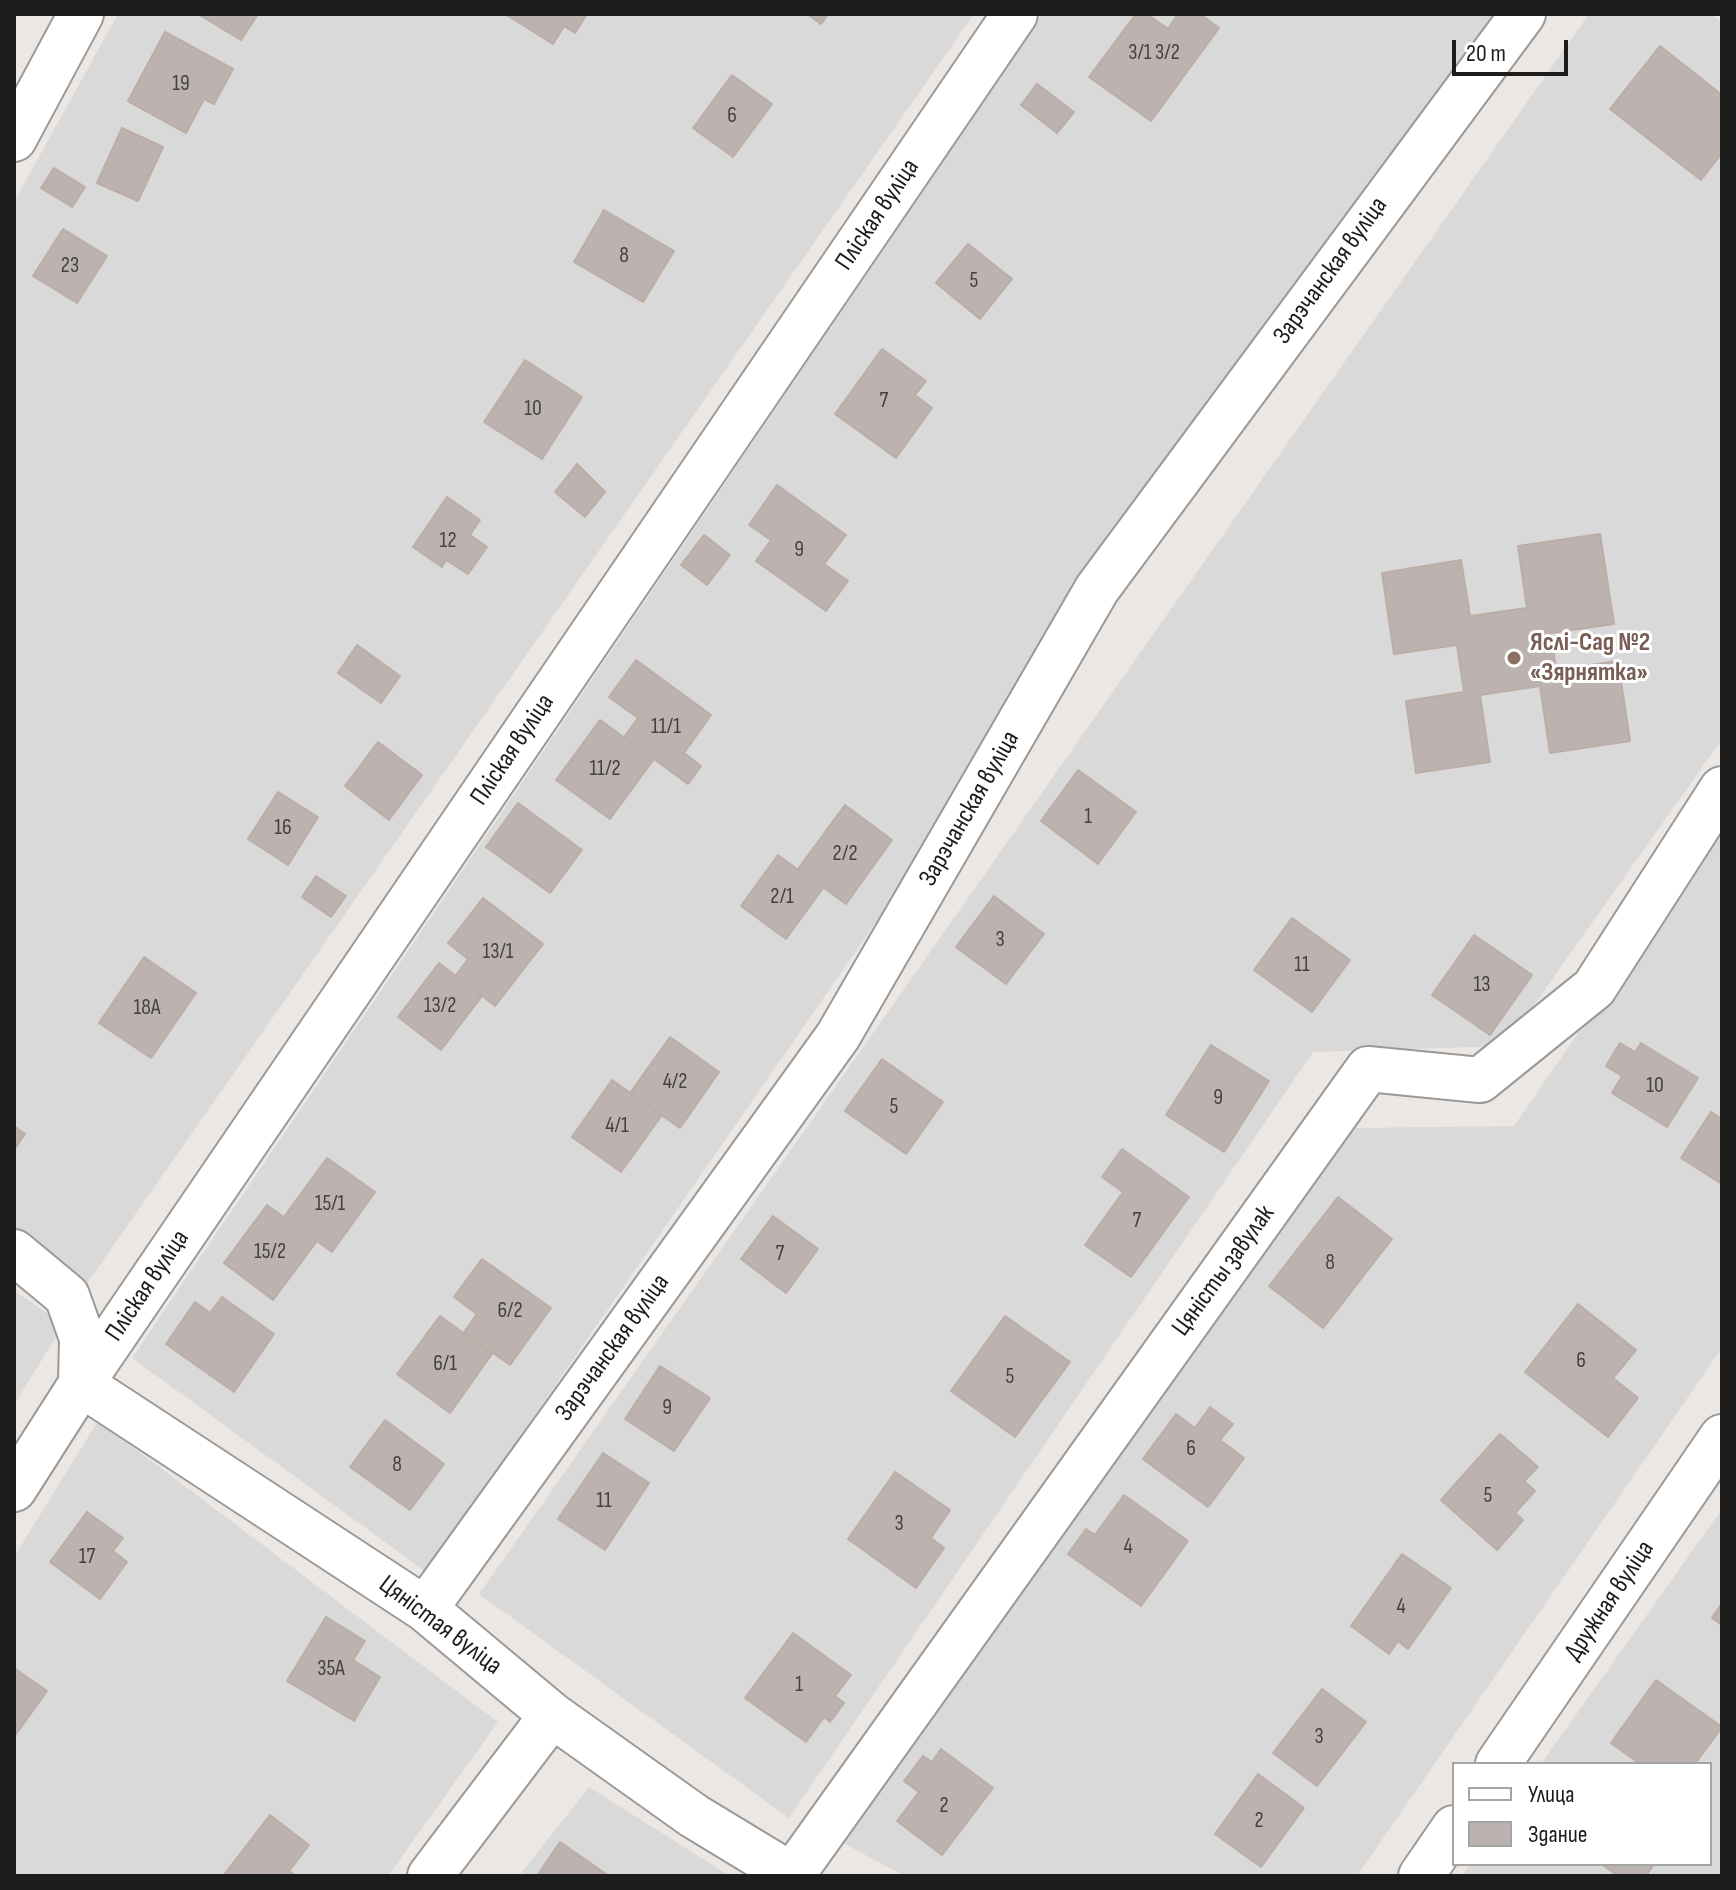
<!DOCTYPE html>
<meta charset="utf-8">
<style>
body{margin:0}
#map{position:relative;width:1736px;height:1890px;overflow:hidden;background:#ece7e3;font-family:"Sofia Sans Condensed",sans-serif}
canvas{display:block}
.frame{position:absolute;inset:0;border:16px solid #1c1c1c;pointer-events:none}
.legend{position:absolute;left:1452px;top:1762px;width:260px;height:104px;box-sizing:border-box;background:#fff;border:2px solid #a4a4a4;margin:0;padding:10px 14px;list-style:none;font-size:24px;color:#1c1c1c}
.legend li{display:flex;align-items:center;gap:16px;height:40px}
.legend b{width:40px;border:2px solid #a4a4a4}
.scale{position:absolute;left:1452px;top:40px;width:116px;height:36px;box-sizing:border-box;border:4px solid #1c1c1c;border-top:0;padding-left:10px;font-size:24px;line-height:28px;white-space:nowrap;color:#1c1c1c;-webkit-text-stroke:6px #fff;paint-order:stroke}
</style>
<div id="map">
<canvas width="1736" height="1890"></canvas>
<div class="frame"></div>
<ul class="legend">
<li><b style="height:10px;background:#fff"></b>Улица</li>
<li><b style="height:22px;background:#bcb3b0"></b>Здание</li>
</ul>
<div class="scale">20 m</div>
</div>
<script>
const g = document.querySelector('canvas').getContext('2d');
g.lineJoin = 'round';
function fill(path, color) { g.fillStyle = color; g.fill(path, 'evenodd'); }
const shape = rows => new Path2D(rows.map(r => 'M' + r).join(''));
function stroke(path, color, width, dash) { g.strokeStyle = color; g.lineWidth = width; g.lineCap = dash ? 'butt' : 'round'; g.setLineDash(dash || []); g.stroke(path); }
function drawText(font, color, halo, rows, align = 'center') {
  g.font = font + ' "Sofia Sans Condensed",sans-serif'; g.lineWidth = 6; g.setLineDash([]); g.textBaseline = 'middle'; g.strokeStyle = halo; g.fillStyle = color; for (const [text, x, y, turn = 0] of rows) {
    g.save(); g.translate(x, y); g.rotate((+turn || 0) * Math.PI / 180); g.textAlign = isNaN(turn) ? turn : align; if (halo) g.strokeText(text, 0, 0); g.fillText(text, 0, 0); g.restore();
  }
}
fill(shape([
 [118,14,974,14,81,1292,14,1248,14,202],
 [1043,14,1505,14,426,1572,132,1358],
 [1589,14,1711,14,1722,22,1722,739,1505,1046,1313,1052,789,1818,479,1594],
 [1722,824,1722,1348,1357,1876,904,1876,836,1839,1350,1128,1514,1126],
 [14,1291,64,1324,14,1405],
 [98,1421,498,1722,388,1876,14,1876,14,1557],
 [1722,1509,1722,1876,1462,1876,1470,1864,1710,1864,1710,1764,1541,1764],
 [589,1787,730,1876,519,1876]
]), '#dad9d9');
const building = shape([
 [198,14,258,14,241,40,198,14],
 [505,14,587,14,575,33,564,26,553,44,505,14],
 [807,14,828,14,821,24,807,14],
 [1136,14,1147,14,1168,29,1178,14,1200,14,1219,28,1151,121,1089,77,1136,14],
 [165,32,233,69,214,104,204,99,186,133,128,101,165,32],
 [1660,46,1722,95,1722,153,1701,180,1610,109,1660,46],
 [732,75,772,104,733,157,693,128,732,75],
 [1037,84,1074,112,1057,133,1021,105,1037,84],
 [122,128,163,147,138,201,97,183,122,128],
 [54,168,85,187,72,207,41,188,54,168],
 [604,210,674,251,643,302,574,262,604,210],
 [63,229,107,256,77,303,33,276,63,229],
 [968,244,1012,279,980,319,936,283,968,244],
 [882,349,926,381,915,395,932,408,896,458,835,414,882,349],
 [525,360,582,397,542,459,484,422,525,360],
 [577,464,605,492,585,517,555,492,577,464],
 [777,485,846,535,824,564,848,581,826,611,756,561,771,540,749,525,777,485],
 [447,497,480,520,470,535,487,547,468,574,446,560,442,567,413,547,447,497],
 [1600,534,1614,624,1551,633,1556,670,1618,661,1630,741,1550,753,1540,686,1480,695,1490,762,1416,773,1406,701,1464,692,1457,645,1394,654,1382,573,1461,560,1470,616,1527,608,1518,546,1600,534],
 [704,535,730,555,707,585,681,565,704,535],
 [357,645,400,676,381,703,338,673,357,645],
 [636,660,711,715,684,753,701,766,688,784,624,737,638,718,609,697,636,660],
 [600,720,654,759,610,819,556,780,600,720],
 [378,742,422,775,389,820,345,786,378,742],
 [1078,770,1136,812,1098,864,1041,821,1078,770],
 [278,792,318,817,288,865,248,839,278,792],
 [518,803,582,850,550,893,486,847,518,803],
 [845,805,892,840,846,904,798,869,845,805],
 [778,855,823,888,786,939,741,906,778,855],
 [316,876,346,896,331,917,302,897,316,876],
 [994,896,1044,934,1006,984,956,947,994,896],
 [483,898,543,944,495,1006,456,975,468,959,448,943,483,898],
 [1292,918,1350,960,1312,1012,1254,970,1292,918],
 [1474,935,1532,975,1490,1035,1432,995,1474,935],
 [144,957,196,993,151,1058,99,1023,144,957],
 [439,963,482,996,441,1050,398,1017,439,963],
 [670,1037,719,1072,680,1128,630,1093,670,1037],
 [1620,1043,1635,1052,1641,1043,1698,1078,1667,1127,1612,1093,1622,1076,1606,1066,1620,1043],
 [1211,1045,1269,1081,1224,1152,1166,1115,1211,1045],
 [882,1059,943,1102,906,1154,845,1111,882,1059],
 [612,1080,662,1115,621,1172,572,1137,612,1080],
 [1711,1112,1722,1119,1722,1184,1681,1158,1711,1112],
 [14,1126,25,1134,14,1150,14,1126],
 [1122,1149,1189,1197,1131,1277,1085,1245,1123,1192,1102,1177,1122,1149],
 [327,1158,375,1192,332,1252,284,1217,327,1158],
 [1338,1197,1392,1239,1323,1328,1269,1286,1338,1197],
 [267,1205,317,1241,273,1300,224,1263,267,1205],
 [773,1216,818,1249,786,1293,741,1259,773,1216],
 [482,1259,551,1308,510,1365,464,1332,477,1314,454,1297,482,1259],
 [222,1297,274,1334,234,1392,166,1344,195,1302,210,1313,222,1297],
 [1578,1304,1636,1350,1613,1378,1638,1398,1608,1437,1525,1372,1578,1304],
 [440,1316,492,1354,450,1413,397,1374,440,1316],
 [1005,1316,1070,1362,1015,1437,951,1391,1005,1316],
 [660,1366,710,1398,674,1451,625,1419,660,1366],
 [1210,1407,1233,1424,1220,1440,1244,1458,1208,1507,1143,1459,1176,1414,1195,1428,1210,1407],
 [385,1420,444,1464,410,1510,350,1467,385,1420],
 [1500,1434,1538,1467,1524,1481,1535,1491,1515,1513,1523,1520,1497,1550,1441,1500,1500,1434],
 [603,1453,649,1483,605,1550,558,1519,603,1453],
 [895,1472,950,1510,931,1538,944,1548,916,1588,848,1539,895,1472],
 [1124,1495,1188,1541,1141,1606,1068,1554,1086,1529,1095,1535,1124,1495],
 [87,1512,123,1538,113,1551,127,1562,100,1599,50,1562,87,1512],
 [1402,1554,1451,1588,1408,1649,1398,1641,1389,1654,1351,1626,1402,1554],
 [1722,1603,1722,1625,1712,1618,1722,1603],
 [326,1617,365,1641,353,1660,380,1677,354,1721,287,1681,326,1617],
 [793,1633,851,1675,835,1696,844,1703,830,1722,824,1717,806,1742,745,1698,793,1633],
 [14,1668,47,1691,14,1737,14,1668],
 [1656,1680,1722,1727,1695,1764,1640,1764,1611,1743,1656,1680],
 [1322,1689,1366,1722,1317,1786,1273,1753,1322,1689],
 [941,1749,993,1788,942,1855,897,1821,919,1792,904,1781,923,1756,932,1762,941,1749],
 [1258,1774,1304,1808,1261,1867,1215,1834,1258,1774],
 [270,1815,309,1845,289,1871,296,1876,223,1876,270,1815],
 [560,1842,609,1876,537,1876,560,1842],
 [1601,1864,1654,1864,1646,1876,1618,1876,1601,1864]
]);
fill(building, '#bcb3b0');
stroke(building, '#bcada7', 2);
const minor = shape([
 [14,139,81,14],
 [14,1252,67,1296,82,1338,81,1384,425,1609,552,1715,694,1816,793,1876],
 [14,1489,81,1384,1015,14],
 [425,1609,838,1036,1097,589,1523,14],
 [1498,1764,1722,1437],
 [792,1875,1368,1069,1480,1080,1594,988,1722,789],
 [430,1876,552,1715],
 [1421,1876,1454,1828]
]);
stroke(minor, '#999', 48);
stroke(minor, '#fff', 44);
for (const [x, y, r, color] of [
 [1514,658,8,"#8d6e63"]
]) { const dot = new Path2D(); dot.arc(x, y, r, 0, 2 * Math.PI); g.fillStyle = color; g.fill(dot); stroke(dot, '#fff', 3); }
drawText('22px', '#444241', null, [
 ["3/1 3/2",1154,53],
 ["19",181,84],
 ["6",732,116],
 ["8",624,256],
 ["23",70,266],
 ["5",974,281],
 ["7",884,401],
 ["10",533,409],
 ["12",448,541],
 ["9",799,550],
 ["11/1",666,727],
 ["11/2",605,769],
 ["1",1088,817],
 ["16",283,828],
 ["2/2",845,854],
 ["2/1",782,897],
 ["3",1000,940],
 ["13/1",498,952],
 ["11",1302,965],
 ["13",1482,985],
 ["13/2",440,1006],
 ["18А",147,1008],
 ["4/2",675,1082],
 ["10",1655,1086],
 ["9",1218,1098],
 ["5",894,1107],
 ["4/1",617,1126],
 ["15/1",330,1204],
 ["7",1137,1221],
 ["15/2",270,1252],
 ["7",780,1254],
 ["8",1330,1263],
 ["6/2",510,1311],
 ["6",1581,1361],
 ["6/1",445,1364],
 ["5",1010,1377],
 ["9",667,1408],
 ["6",1191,1449],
 ["8",397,1465],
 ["5",1488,1496],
 ["11",604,1501],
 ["3",899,1524],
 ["4",1128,1547],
 ["17",87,1557],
 ["4",1401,1607],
 ["35А",331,1669],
 ["1",799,1685],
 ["3",1319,1737],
 ["2",944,1806],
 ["2",1259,1821]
]);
drawText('26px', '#1c1c1c', '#fff', [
 ["Пліская вуліца",878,215,-56],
 ["Зарэчанская вуліца",1331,271,-54],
 ["Пліская вуліца",513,750,-56],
 ["Зарэчанская вуліца",970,809,-60],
 ["Цяністы завулак",1224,1271,-54],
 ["Пліская вуліца",148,1286,-56],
 ["Зарэчанская вуліца",613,1348,-54],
 ["Дружная вуліца",1610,1601,-56],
 ["Цяністая вуліца",440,1626,37]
]);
drawText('bold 26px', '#785e54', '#fff', [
 ["Яслі-Сад №2",1530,643],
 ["«Зярнятка»",1530,673]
], 'left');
</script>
